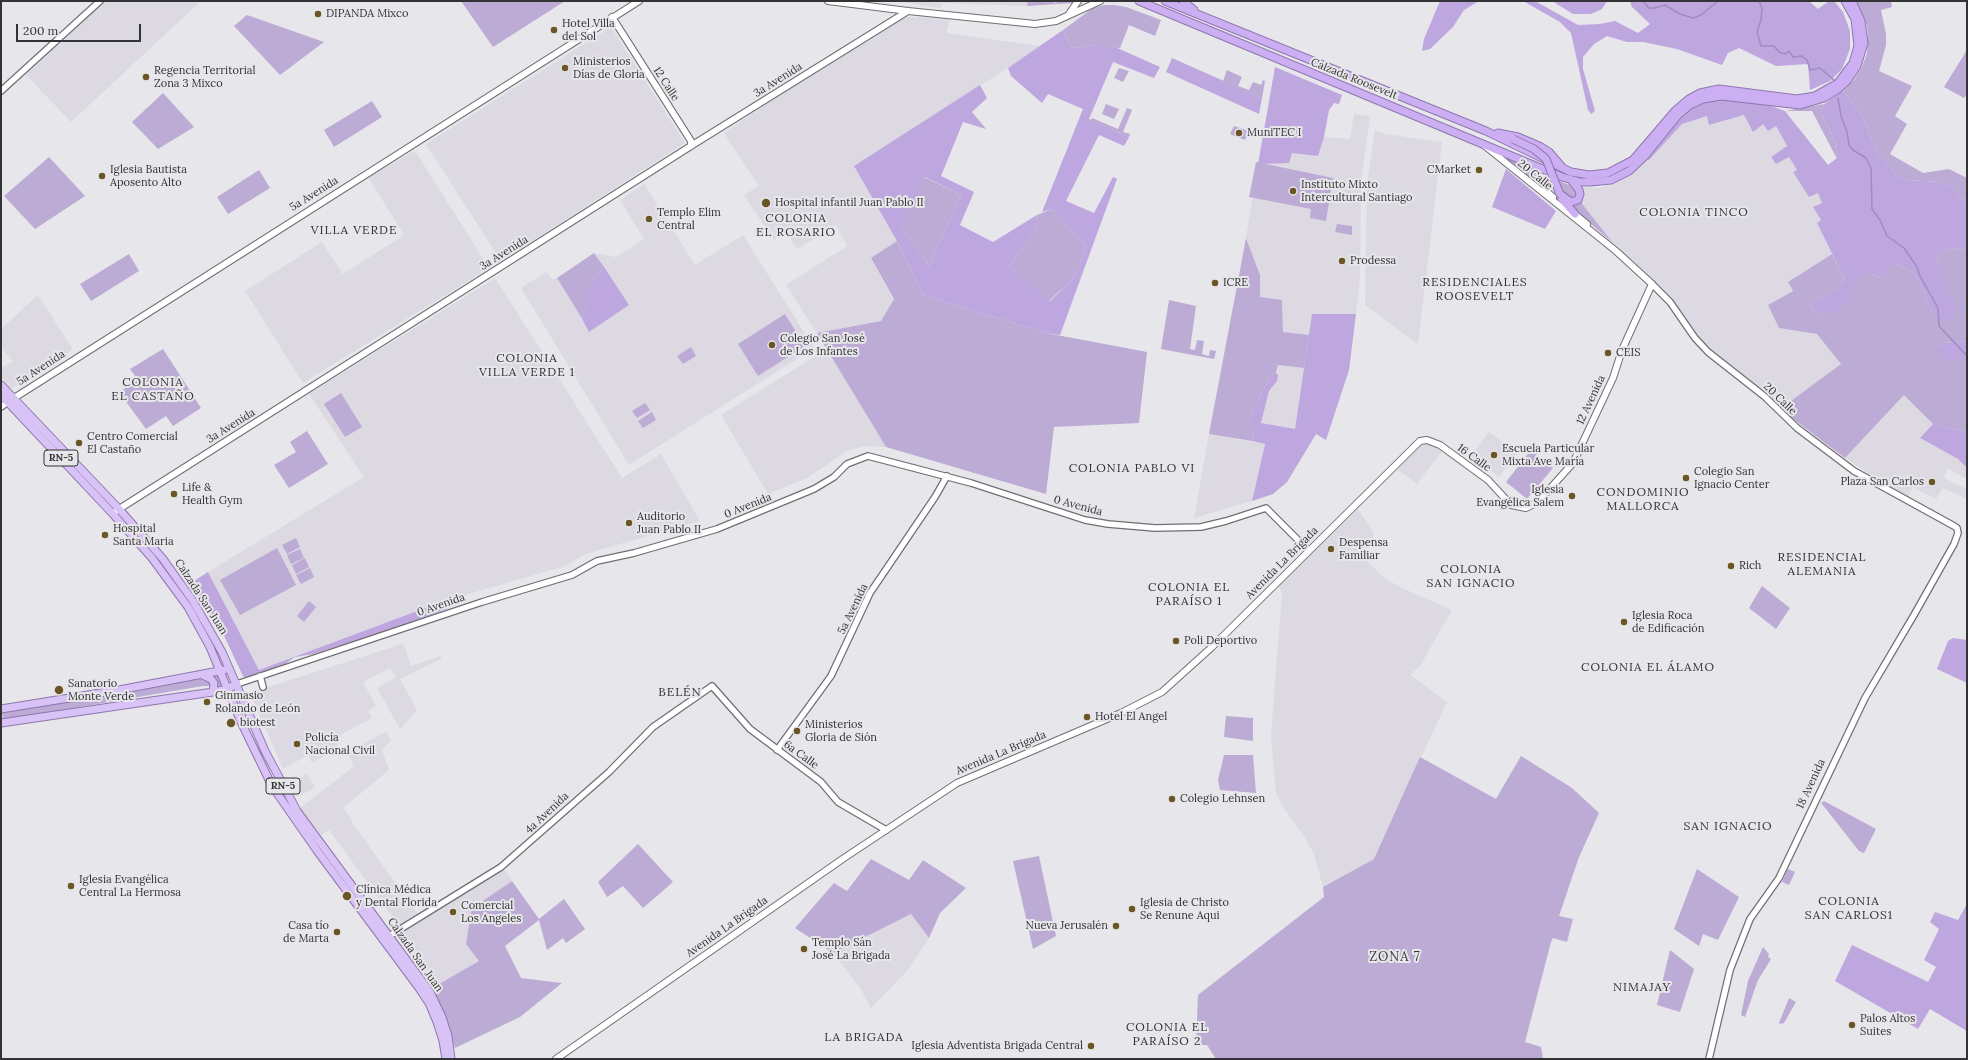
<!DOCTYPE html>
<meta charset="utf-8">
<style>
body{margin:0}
#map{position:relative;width:1968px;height:1060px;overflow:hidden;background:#e7e6ea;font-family:Lora,serif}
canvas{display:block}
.frame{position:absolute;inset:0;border:2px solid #333234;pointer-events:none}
.scale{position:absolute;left:16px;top:24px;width:125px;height:18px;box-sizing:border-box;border:2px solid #333234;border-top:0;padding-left:5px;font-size:12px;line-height:14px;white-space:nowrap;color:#333234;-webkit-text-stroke:3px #e7e6ea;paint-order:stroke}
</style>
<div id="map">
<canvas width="1968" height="1060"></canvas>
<div class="frame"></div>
<div class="scale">200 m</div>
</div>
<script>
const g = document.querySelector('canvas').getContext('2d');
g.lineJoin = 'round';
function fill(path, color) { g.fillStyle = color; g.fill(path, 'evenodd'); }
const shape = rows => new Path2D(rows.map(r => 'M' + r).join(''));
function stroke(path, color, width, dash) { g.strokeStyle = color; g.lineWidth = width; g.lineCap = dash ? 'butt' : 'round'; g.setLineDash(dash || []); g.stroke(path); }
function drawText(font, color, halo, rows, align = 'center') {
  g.font = font + ' Lora,serif'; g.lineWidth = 4; g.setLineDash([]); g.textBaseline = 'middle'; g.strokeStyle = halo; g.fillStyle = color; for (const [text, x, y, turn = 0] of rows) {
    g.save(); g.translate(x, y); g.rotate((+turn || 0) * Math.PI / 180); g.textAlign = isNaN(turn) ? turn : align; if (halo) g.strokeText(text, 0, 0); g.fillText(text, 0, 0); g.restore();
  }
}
fill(shape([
 [106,1,201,1,71,122,26,75],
 [897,1,1028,1,1027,6,943,3,940,8],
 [908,17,950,19,946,33,1040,46,1008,68,854,166,897,241,871,259,894,300,881,321,817,333,786,285,847,246,836,225,797,249,787,233,774,240,744,195,759,186,724,133,866,36],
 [611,27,685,143,501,261,426,144],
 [1354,114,1370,116,1361,182,1360,278,1356,314,1312,314,1309,335,1283,332,1282,300,1260,297,1260,275,1246,238,1258,164,1292,153,1318,156,1324,137,1350,139],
 [1744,115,1763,124,1776,126,1787,147,1771,157,1789,157,1797,170,1793,172,1809,197,1818,193,1822,203,1813,207,1821,220,1817,223,1832,254,1788,282,1793,291,1768,305,1780,328,1817,334,1841,364,1780,409,1752,382,1714,353,1700,340,1671,299,1613,243,1583,205,1575,187,1600,188,1613,184,1631,174,1646,158,1649,160,1682,124,1707,116,1710,125],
 [1375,130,1385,134,1442,142,1418,344,1365,305,1367,183],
 [415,151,489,268,303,383,245,291,322,242,343,274,404,235,368,177],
 [644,184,695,265,743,235,814,348,629,465,521,288,546,272,553,280,557,278,589,332,629,305,594,253,616,257,644,239,620,200],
 [495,278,622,478,661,454,700,521,585,554,565,566,444,601,259,670,208,572,364,477,309,394],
 [38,295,72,348,71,351,11,389,1,377,1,368,13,361,1,348,1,329],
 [827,349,886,447,863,446,847,451,807,478,768,494,721,415],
 [1278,365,1304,368,1295,430,1261,424,1269,391,1277,381],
 [1905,394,1933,424,1920,438,1958,459,1967,468,1967,479,1948,469,1944,478,1967,489,1967,499,1943,488,1936,499,1913,487,1908,499,1845,458],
 [1489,432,1517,453,1499,477,1471,456],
 [1209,434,1265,444,1252,501,1194,518],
 [1431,441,1443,450,1417,484,1398,470,1422,443],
 [1358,509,1373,532,1373,540,1360,554,1384,578,1402,588,1452,610,1420,666,1410,675,1447,702,1374,859,1323,887,1314,854,1305,838,1283,807,1276,793,1271,735,1282,593,1278,584],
 [402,644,404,645,411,666,441,656,441,659,400,679,417,710,400,729,377,688,396,677,390,668,363,682,376,706,368,711,372,718,335,738,339,748,312,763,308,755,283,769,250,693],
 [386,732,391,740,382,750,389,770,343,808,352,820,351,821,417,913,399,926,329,830,321,835,299,809,354,766,347,752],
 [307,774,315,787,298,797,290,783],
 [503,867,512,881,477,906,474,900,479,961,432,988,396,939,396,935],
 [911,914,929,938,907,971,871,1008,860,988,833,953]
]), '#ddd9e3');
fill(shape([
 [461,1,565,1,493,47],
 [1028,1,1049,1,1056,3,1059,1,1074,1,1074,3,1027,6],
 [1855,1,1891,1,1892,7,1881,10,1886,34,1886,45,1879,71,1912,86,1895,116,1907,124,1890,154,1923,173,1949,169,1967,178,1967,201,1959,197,1953,188,1941,182,1907,180,1896,175,1876,151,1863,117,1843,91,1854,80,1862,67,1867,53,1868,39,1867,26],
 [1104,5,1114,5,1126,7,1161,20,1155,36,1129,25,1120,48,1092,45,1071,48,1063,30,1093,8],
 [247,15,324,42,280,75,234,26],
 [1967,50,1967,93,1964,98,1944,87],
 [1119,68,1129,71,1123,82,1114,78],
 [1227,70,1242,77,1238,86,1249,90,1253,82,1261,85,1263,80,1265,81,1262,98,1223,81],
 [163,93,194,127,158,149,132,122],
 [372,101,382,117,334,147,324,130],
 [1106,104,1119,109,1114,119,1102,114],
 [1824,104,1822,109,1822,115,1835,140,1837,159,1812,111,1785,111],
 [1127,108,1132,110,1123,132,1130,134,1129,137,1091,120,1092,118,1118,129],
 [1234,126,1249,131,1245,140,1230,134],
 [1499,154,1534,169,1541,187],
 [49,157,85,196,35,229,4,196],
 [1256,162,1333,178,1326,221,1310,218,1311,209,1249,197],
 [259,170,270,188,228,214,217,197],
 [924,177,961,195,929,266,901,227],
 [1559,181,1575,187,1583,205,1613,243,1577,212,1562,192],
 [1052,209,1086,246,1074,278,1049,301,1009,266,1035,230,1037,215],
 [1337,224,1352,226,1352,235,1335,232],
 [1246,238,1260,275,1260,297,1282,300,1283,332,1309,335,1304,368,1278,365,1276,373,1273,373,1262,392,1249,422,1255,427,1252,441,1209,434],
 [897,241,923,295,1046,333,1147,352,1139,423,1054,427,1046,494,886,447,817,333,881,321,894,299,871,258],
 [1949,248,1967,250,1967,341,1943,343,1937,348,1937,356,1953,361,1966,356,1967,359,1967,432,1933,424,1904,395,1845,458,1780,409,1841,364,1817,334,1779,328,1768,305,1793,291,1788,282,1832,254,1845,280,1836,290,1810,305,1822,316,1855,285,1863,274,1871,274,1884,278,1890,264,1896,264,1913,272,1920,282,1933,315,1938,266,1937,257,1940,252],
 [594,253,604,267,589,286,587,309,582,319,557,278],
 [129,254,139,271,91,301,80,284],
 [1169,300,1196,306,1190,349,1195,350,1197,340,1204,341,1202,354,1209,356,1210,350,1216,351,1214,359,1161,349],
 [785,314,805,346,758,376,738,344],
 [691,347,696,356,683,364,677,356],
 [163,349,201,408,173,426,166,416,146,429,119,392,138,380,130,369],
 [341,393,362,427,345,437,324,404],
 [645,403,650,410,637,418,632,411],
 [652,412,656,420,643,428,638,421],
 [307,431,328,464,289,488,274,465,296,452,290,442],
 [1531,450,1553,468,1527,499,1506,482],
 [296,538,300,547,287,554,282,545],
 [277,548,296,585,240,615,220,580],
 [300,549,304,558,291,564,287,555],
 [305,558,309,567,296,574,292,565],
 [310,568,314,577,301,584,296,575],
 [1762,586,1790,608,1776,629,1749,608],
 [309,601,316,607,304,622,297,616],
 [217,672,223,685,220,686,203,686,3,720,2,713],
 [1226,716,1253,718,1253,741,1224,737],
 [1224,755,1253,755,1256,793,1220,790,1218,780],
 [1521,756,1572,788,1599,813,1579,857,1559,916,1573,919,1567,942,1553,938,1551,942,1525,1042,1541,1047,1543,1059,1216,1059,1207,1045,1196,1045,1198,995,1324,897,1323,887,1374,859,1420,757,1496,799],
 [1824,801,1876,829,1864,853,1859,851,1826,809,1821,803],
 [638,844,673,882,643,908,623,886,607,897,598,882],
 [1039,856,1056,936,1033,949,1013,861],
 [871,859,909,880,923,860,966,888,940,913,929,938,911,914,833,953,795,928,834,883,847,891],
 [1697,869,1739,897,1718,940,1703,934,1699,946,1674,929],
 [1788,869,1795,872,1789,885,1782,882],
 [512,881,539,919,564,899,585,929,566,943,563,938,547,950,539,920,505,946,521,978,562,983,520,1017,455,1048,432,988,479,961,466,944,473,900,477,905],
 [1763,947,1769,954,1768,957,1771,959,1758,980,1745,1017,1741,1015,1748,981],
 [1670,950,1694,969,1680,1012,1657,1005],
 [1789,998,1796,1002,1784,1023,1780,1024,1779,1023]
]), '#bcabd4');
fill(shape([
 [1440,1,1479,1,1464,10,1453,27,1430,49,1422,51,1424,39],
 [1523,1,1535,1,1578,25,1600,24,1615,21,1638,33,1650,24,1632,7,1630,1,1809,1,1818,9,1829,1,1834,1,1843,12,1850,31,1850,49,1842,69,1830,81,1810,90,1808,64,1776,66,1739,48,1728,53,1722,65,1677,49,1643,42,1627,42,1607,36,1594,44,1583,57,1583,69,1595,111,1591,114,1588,110,1571,33,1560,22],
 [1552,1,1607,1,1602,9,1591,14,1573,14],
 [1063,30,1071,48,1092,45,1115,47,1160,67,1154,78,1113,62,1089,119,1129,137,1124,146,1099,135,1066,201,1094,213,1113,177,1117,179,1060,335,1046,333,923,295,897,241,854,166,980,85,987,98,972,112,986,129,963,122,941,176,974,192,960,225,993,242,1037,215,1035,230,1009,266,1050,301,1074,278,1086,246,1052,209,1042,212,1083,109,1048,94,1042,103,1011,76,1008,68],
 [925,177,961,195,929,266,901,227],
 [1172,58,1262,98,1259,114,1166,72],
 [1275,67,1342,95,1339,104,1334,103,1329,110,1324,137,1318,156,1292,153,1289,163,1258,164],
 [1843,91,1863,117,1876,151,1896,175,1907,180,1941,182,1953,188,1959,197,1967,201,1967,250,1949,248,1940,252,1937,257,1938,266,1956,309,1951,319,1940,320,1933,315,1920,282,1913,272,1896,264,1890,265,1884,278,1871,274,1863,274,1855,285,1851,300,1838,309,1822,316,1810,305,1836,290,1845,280,1817,223,1821,220,1813,207,1822,203,1818,193,1809,197,1793,172,1797,170,1789,157,1776,164,1771,157,1787,146,1776,126,1768,131,1763,124,1753,132,1744,115,1709,125,1707,116,1682,124,1649,160,1646,158,1683,114,1694,105,1717,99,1730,99,1768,105,1785,111,1828,165,1837,158,1835,140,1822,115,1822,109,1824,104],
 [1506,169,1556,211,1545,229,1492,207],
 [604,267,629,305,589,332,582,319,587,309,587,293,589,286],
 [1312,314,1356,314,1349,370,1326,440,1316,434,1287,482,1273,494,1252,501,1265,444,1252,441,1255,427,1250,425,1249,422,1262,392,1273,373,1276,373,1278,375,1277,381,1269,391,1261,423,1295,429],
 [1967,341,1967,359,1965,357,1953,361,1944,360,1937,356,1937,348,1943,343],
 [1933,424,1967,432,1967,468,1958,459,1920,438],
 [208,572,259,670,444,601,447,609,390,630,313,654,295,657,282,666,246,678,243,676,218,623,189,584],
 [1953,638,1967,640,1967,683,1937,669,1948,641],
 [1967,904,1967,1031,1930,1009,1918,1029,1835,981,1852,945,1928,982,1936,967,1924,960,1939,929,1930,922,1935,912,1958,920]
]), '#bea6df');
stroke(shape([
 [1643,1,1649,8,1655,8,1665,5,1680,14,1693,18,1701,15,1718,1],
 [1759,1,1762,8,1761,20,1757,32,1761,46,1774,46,1779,52,1785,54,1789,51,1793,57,1802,56,1807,60,1810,70,1820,68,1835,81],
 [1838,98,1841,116,1847,132,1849,145,1853,150,1866,158,1871,168,1872,209,1880,220,1887,236,1904,248,1917,267,1920,276,1938,308,1939,326,1967,356]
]), '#a28bc2', 1.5);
const tertiary = shape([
 [1,91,100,1],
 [1652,284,1670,302,1695,338,1708,352,1764,396,1797,428,1854,471,1954,526,1957,528,1958,533,1954,544,1914,615,1865,698,1779,878,1750,919,1730,970,1709,1059],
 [1,407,8,402],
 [260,676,263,687],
 [237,684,482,602,572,575,597,561,634,553,717,529,814,489,834,477,847,464,868,456,971,483,1085,520,1108,524,1155,528,1201,527,1226,521,1266,508,1308,550],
 [777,750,831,676,870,593,935,497,947,476],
 [386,938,501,867,609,772,653,727,712,686,750,729,821,782,838,802,886,830]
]);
const secondary = shape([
 [828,1,908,11,1035,24,1056,21,1100,1],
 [1069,14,1078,1],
 [612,17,691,141,691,146],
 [1553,197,1546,191,1545,182,1548,178,1557,177],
 [1571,211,1587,224],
 [11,400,639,1],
 [116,511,694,144,908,11],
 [556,1059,844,858,957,783,1121,713,1162,692,1212,647,1420,441,1427,440,1440,445,1488,480,1511,505,1526,508,1538,502,1573,463,1613,378,1622,350,1652,284,1616,251,1485,146]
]);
const primary = shape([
 [1,385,119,509,163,559,193,601,222,652,265,751,297,811,430,992,442,1017,448,1036,451,1059],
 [1,395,113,514,152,558,188,607,210,647,241,722,272,786,318,852,419,988,429,1003,437,1022,443,1041,446,1059],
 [203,675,211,679,214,683,213,692],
 [1,709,119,690,224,670],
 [1,723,213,692,227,689,237,684]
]);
const trunk = shape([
 [1139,1,1562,177,1580,182,1590,182,1611,180,1629,171,1645,156,1678,115,1690,105,1703,99,1721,96,1800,105,1824,98,1837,90,1847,81,1857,66,1864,43,1861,21,1852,1],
 [1165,1,1486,131,1571,172,1589,175,1608,173,1633,160,1675,111,1689,99,1700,93,1719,89,1797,99,1815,96,1838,83,1853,63,1858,46,1855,19,1845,1],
 [1183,1,1194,10],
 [1498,133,1518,137,1541,147,1549,152,1561,166],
 [1560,194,1571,202,1578,200,1580,194,1579,190,1572,181],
 [1562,199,1575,214]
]);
stroke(tertiary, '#706f73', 8);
stroke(secondary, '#706f73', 8);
stroke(primary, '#8e76ae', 9);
stroke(trunk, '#8e76ae', 9);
stroke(tertiary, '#fff', 5.5);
stroke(secondary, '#fff', 6);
stroke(primary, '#d9c2f5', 7);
stroke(trunk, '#ccaef2', 7);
const trunkBridge = shape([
 [1513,139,1534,149,1546,159,1559,192]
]);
stroke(trunkBridge, '#8e76ae', 9, []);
stroke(trunkBridge, '#ccaef2', 7);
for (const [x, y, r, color] of [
 [318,14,4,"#6a5524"],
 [554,30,4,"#6a5524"],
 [565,68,4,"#6a5524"],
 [146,77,4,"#6a5524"],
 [1239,133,4,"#6a5524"],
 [1479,170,4,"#6a5524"],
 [102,176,4,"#6a5524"],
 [1293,191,4,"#6a5524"],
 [766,203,5,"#6a5524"],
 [649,219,4,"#6a5524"],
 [1342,261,4,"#6a5524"],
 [1215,283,4,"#6a5524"],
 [772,345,4,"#6a5524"],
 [1608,353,4,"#6a5524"],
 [79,443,4,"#6a5524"],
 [1494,455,4,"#6a5524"],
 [1686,478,4,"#6a5524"],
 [1932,482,4,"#6a5524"],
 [174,494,4,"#6a5524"],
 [1572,496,4,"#6a5524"],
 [629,523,4,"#6a5524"],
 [105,535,4,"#6a5524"],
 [1331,549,4,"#6a5524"],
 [1731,566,4,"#6a5524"],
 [1624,622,4,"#6a5524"],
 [1176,641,4,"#6a5524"],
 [59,690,5,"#6a5524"],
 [207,702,4,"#6a5524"],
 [1087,717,4,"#6a5524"],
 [231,723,5,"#6a5524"],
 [797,731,4,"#6a5524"],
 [297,744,4,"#6a5524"],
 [1172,799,4,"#6a5524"],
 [71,886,4,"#6a5524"],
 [347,896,5,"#6a5524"],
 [1132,909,4,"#6a5524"],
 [453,912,4,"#6a5524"],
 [1116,926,4,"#6a5524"],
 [337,932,4,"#6a5524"],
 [804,949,4,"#6a5524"],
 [1852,1025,4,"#6a5524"],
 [1091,1046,4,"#6a5524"]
]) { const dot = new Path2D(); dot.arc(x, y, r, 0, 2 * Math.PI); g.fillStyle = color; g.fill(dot); stroke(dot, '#e7e6ea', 1.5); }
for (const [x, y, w] of [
 [61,458,34],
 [283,786,34]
]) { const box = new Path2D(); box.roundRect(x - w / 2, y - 8, w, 16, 3); g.fillStyle = '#e7e6ea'; g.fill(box); stroke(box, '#333234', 1); }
drawText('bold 10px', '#333234', null, [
 ["RN-5",61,458],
 ["RN-5",283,786]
]);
drawText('11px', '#333234', '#e7e6ea', [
 ["DIPANDA Mixco",326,14],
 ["Hotel Villa",562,24],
 ["del Sol",562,37],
 ["Ministerios",573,62],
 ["Días de Gloria",573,75],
 ["Regencia Territorial",154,71],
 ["Zona 3 Mixco",154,84],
 ["MuniTEC I",1247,133],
 ["Iglesia Bautista",110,170],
 ["Aposento Alto",110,183],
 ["CMarket",1471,170,"right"],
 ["Instituto Mixto",1301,185],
 ["Intercultural Santiago",1301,198],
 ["Hospital infantil Juan Pablo II",775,203],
 ["Templo Elim",657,213],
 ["Central",657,226],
 ["Prodessa",1350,261],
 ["ICRE",1223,283],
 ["Colegio San José",780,339],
 ["de Los Infantes",780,352],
 ["CEIS",1616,353],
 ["Centro Comercial",87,437],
 ["El Castaño",87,450],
 ["Escuela Particular",1502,449],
 ["Mixta Ave María",1502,462],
 ["Colegio San",1694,472],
 ["Ignacio Center",1694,485],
 ["Plaza San Carlos",1924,482,"right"],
 ["Life &",182,488],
 ["Health Gym",182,501],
 ["Iglesia",1564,490,"right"],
 ["Evangélica Salem",1564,503,"right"],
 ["Auditorio",637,517],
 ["Juan Pablo II",637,530],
 ["Hospital",113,529],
 ["Santa Maria",113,542],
 ["Despensa",1339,543],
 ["Familiar",1339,556],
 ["Rich",1739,566],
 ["Iglesia Roca",1632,616],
 ["de Edificación",1632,629],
 ["Poli Deportivo",1184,641],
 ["Sanatorio",68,684],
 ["Monte Verde",68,697],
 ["Ginmasio",215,696],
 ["Rolando de León",215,709],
 ["Hotel El Angel",1095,717],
 ["biotest",240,723],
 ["Ministerios",805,725],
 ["Gloria de Sión",805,738],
 ["Policía",305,738],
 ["Nacional Civil",305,751],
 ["Colegio Lehnsen",1180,799],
 ["Iglesia Evangélica",79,880],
 ["Central La Hermosa",79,893],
 ["Clínica Médica",356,890],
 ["y Dental Florida",356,903],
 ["Iglesia de Christo",1140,903],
 ["Se Renune Aqui",1140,916],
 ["Comercial",461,906],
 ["Los Angeles",461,919],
 ["Casa tío",329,926,"right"],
 ["de Marta",329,939,"right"],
 ["Nueva Jerusalén",1108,926,"right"],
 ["Templo Sán",812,943],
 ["José La Brigada",812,956],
 ["Palos Altos",1860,1019],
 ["Suites",1860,1032],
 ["Iglesia Adventista Brigada Central",1083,1046,"right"]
], 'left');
drawText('11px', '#333234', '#e7e6ea', [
 ["Calzada Roosevelt",1354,79,22],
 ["3a Avenida",778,80,-32],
 ["12 Calle",666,84,57],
 ["20 Calle",1535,175,39],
 ["5a Avenida",314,194,-32],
 ["3a Avenida",504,253,-32],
 ["5a Avenida",41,368,-33],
 ["20 Calle",1780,399,44],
 ["12 Avenida",1591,400,-65],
 ["3a Avenida",231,426,-32],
 ["16 Calle",1474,458,36],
 ["0 Avenida",748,506,-22],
 ["0 Avenida",1078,506,15],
 ["Avenida La Brigada",1282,563,-45],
 ["Calzada San Juan",201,597,57],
 ["0 Avenida",441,605,-19],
 ["5a Avenida",853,609,-64],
 ["Avenida La Brigada",1001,753,-23],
 ["6a Calle",801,755,36],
 ["18 Avenida",1811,784,-65],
 ["4a Avenida",547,813,-43],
 ["Avenida La Brigada",727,927,-35],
 ["Calzada San Juan",415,955,55]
]);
g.letterSpacing = '1px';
drawText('12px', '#343336', '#e7e6ea', [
 ["COLONIA TINCO",1694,213],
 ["COLONIA",796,219],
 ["EL ROSARIO",796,233],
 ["VILLA VERDE",354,231],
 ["RESIDENCIALES",1475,283],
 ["ROOSEVELT",1475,297],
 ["COLONIA",527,359],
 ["VILLA VERDE 1",527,373],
 ["COLONIA",153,383],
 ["EL CASTAÑO",153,397],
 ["COLONIA PABLO VI",1132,469],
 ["CONDOMINIO",1643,493],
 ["MALLORCA",1643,507],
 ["RESIDENCIAL",1822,558],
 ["ALEMANIA",1822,572],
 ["COLONIA",1471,570],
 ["SAN IGNACIO",1471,584],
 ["COLONIA EL",1189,588],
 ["PARAÍSO 1",1189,602],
 ["COLONIA EL ÁLAMO",1648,668],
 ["BELÉN",680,693],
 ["SAN IGNACIO",1728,827],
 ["COLONIA",1849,902],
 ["SAN CARLOS1",1849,916],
 ["NIMAJAY",1642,988],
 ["COLONIA EL",1167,1028],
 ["PARAÍSO 2",1167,1042],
 ["LA BRIGADA",864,1038]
]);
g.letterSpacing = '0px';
g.letterSpacing = '1px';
drawText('13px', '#343336', '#e7e6ea', [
 ["ZONA 7",1395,957]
]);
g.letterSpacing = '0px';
</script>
